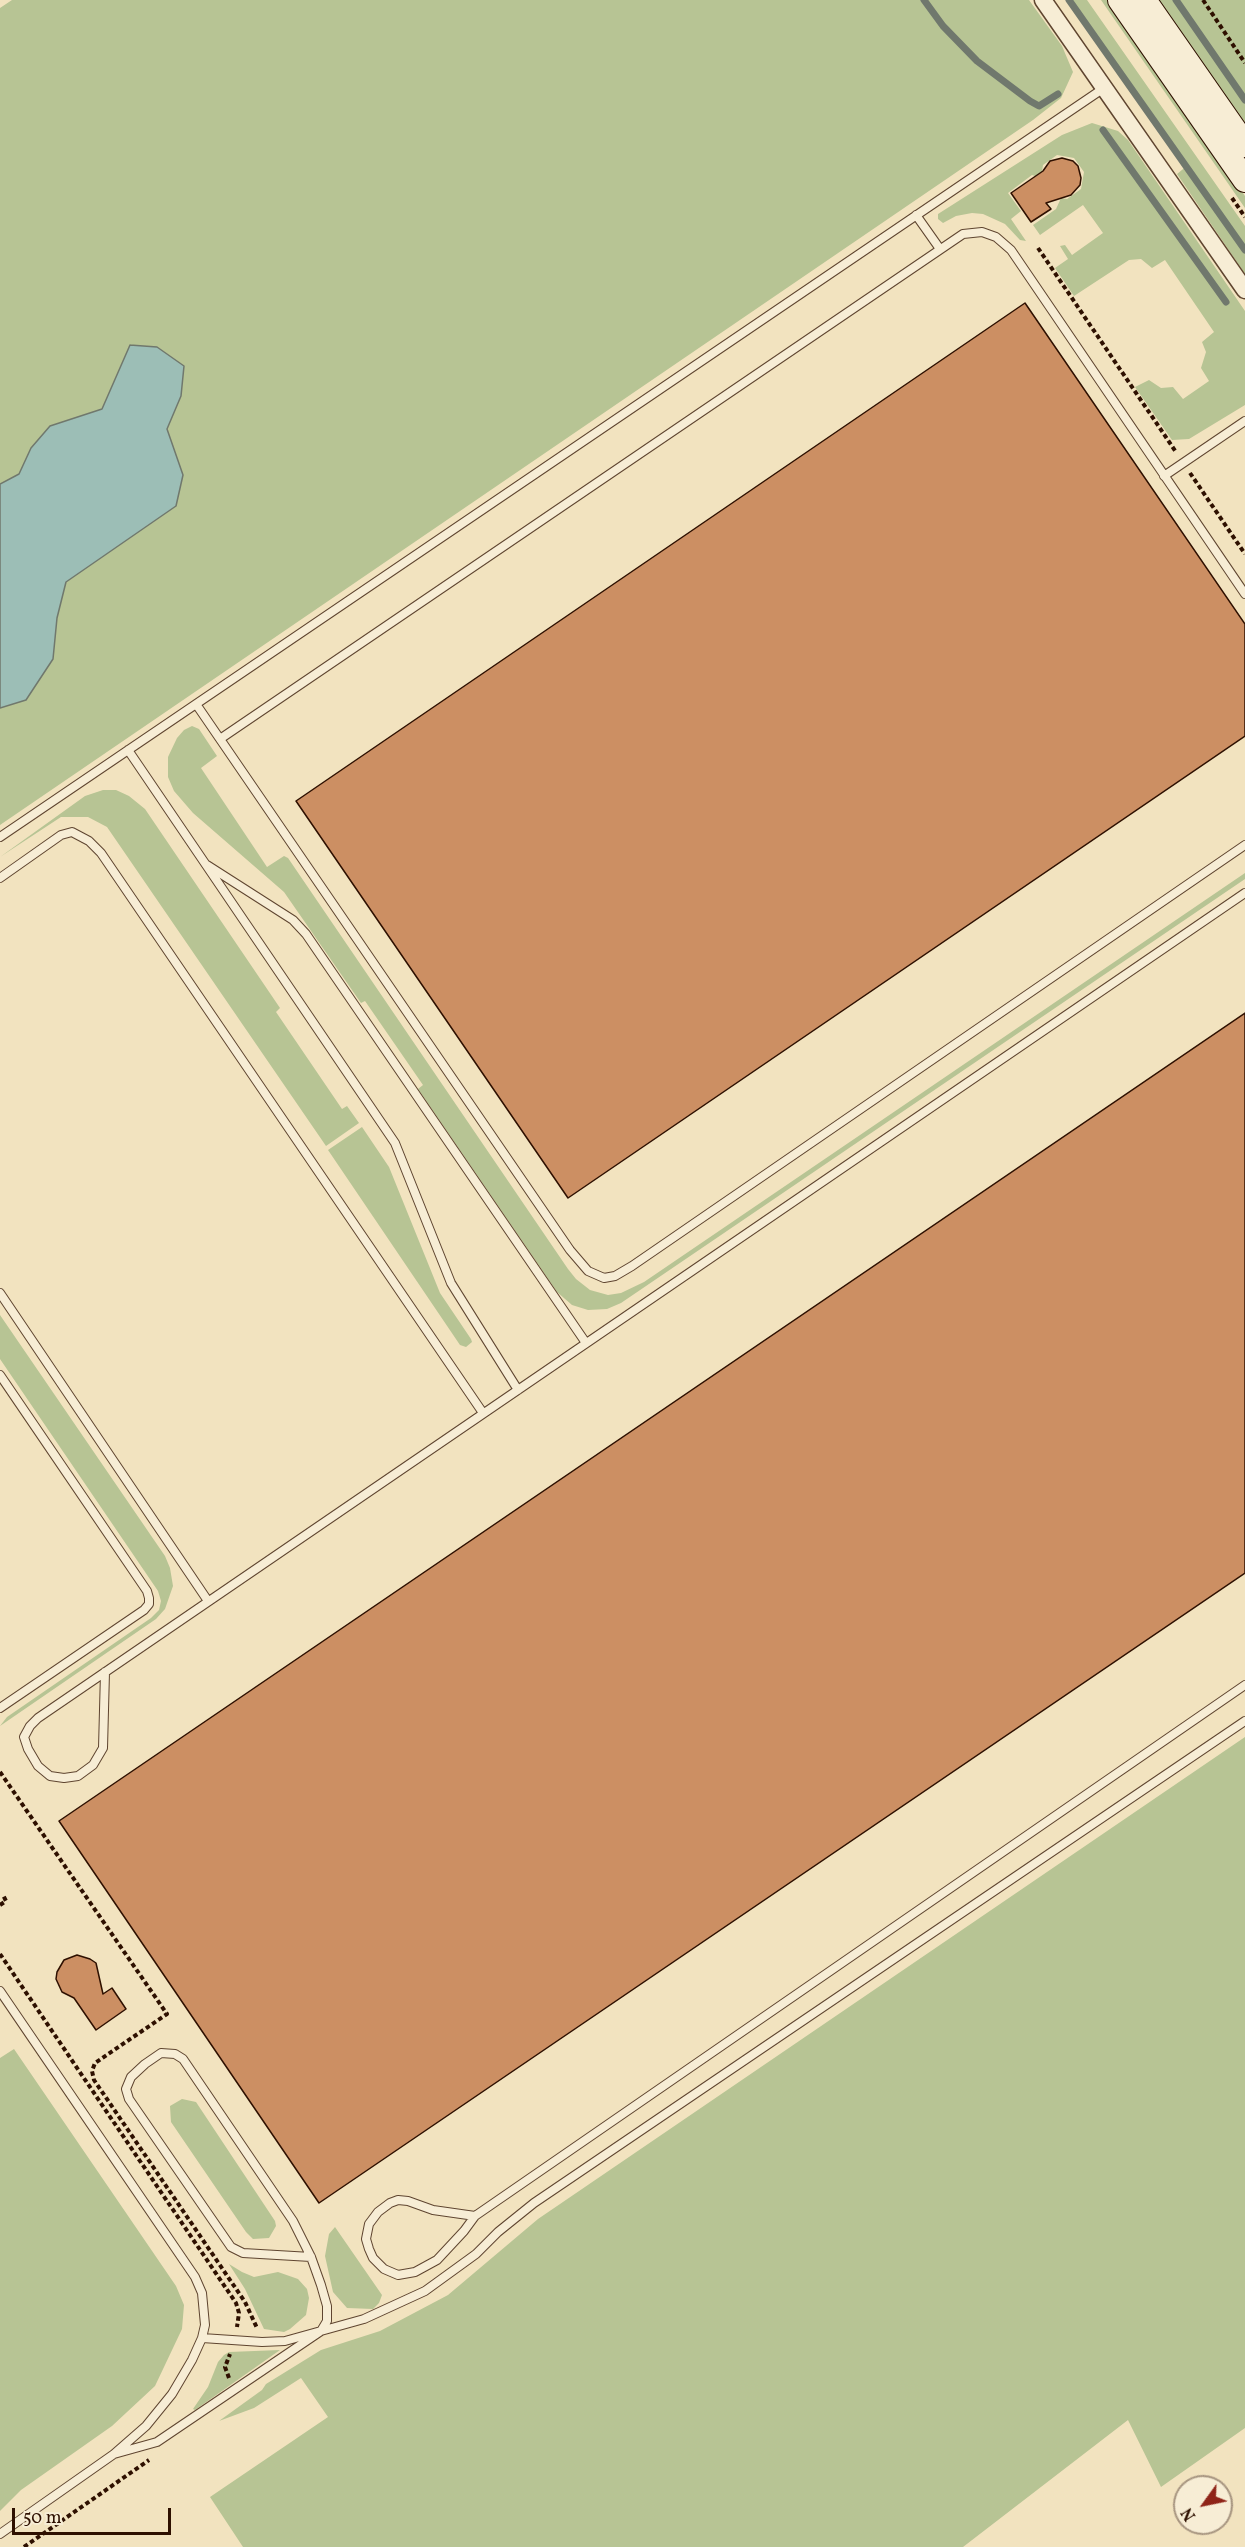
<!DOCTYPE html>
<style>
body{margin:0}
#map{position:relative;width:1245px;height:2547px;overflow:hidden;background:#f2e3bf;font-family:Vollkorn,serif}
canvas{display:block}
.north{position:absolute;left:1173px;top:2475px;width:60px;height:60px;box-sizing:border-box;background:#f7edd5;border:2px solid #a79580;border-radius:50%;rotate:237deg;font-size:16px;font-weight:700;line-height:24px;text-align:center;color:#2e1000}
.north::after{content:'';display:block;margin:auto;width:21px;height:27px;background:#8f2418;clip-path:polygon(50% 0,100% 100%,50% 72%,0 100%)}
.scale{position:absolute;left:12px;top:2508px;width:159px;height:27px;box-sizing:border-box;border:3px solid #2e1000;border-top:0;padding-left:8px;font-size:18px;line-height:21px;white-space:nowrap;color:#2e1000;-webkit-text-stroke:4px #f7edd5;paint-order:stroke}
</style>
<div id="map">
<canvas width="1245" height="2547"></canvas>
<div class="north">N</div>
<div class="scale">50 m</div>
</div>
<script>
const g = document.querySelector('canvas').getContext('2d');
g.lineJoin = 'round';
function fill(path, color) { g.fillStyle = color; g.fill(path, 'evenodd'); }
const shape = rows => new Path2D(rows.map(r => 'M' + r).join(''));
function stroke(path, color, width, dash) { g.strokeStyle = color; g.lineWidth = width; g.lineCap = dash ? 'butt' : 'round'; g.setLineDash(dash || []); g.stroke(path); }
fill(shape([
 [12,0,1029,0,1062,46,1073,72,1061,98,1033,120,0,825,0,8],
 [1071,0,1087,0,1245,226,1245,274,1177,174,1188,165],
 [1101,0,1108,0,1175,95,1245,196,1245,208],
 [1155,0,1245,0,1245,130],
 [1092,123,1118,131,1128,140,1245,311,1245,405,1189,439,1172,440,1135,387,1149,380,1161,388,1173,387,1183,399,1209,381,1201,368,1206,352,1202,342,1214,332,1165,260,1152,268,1141,259,1129,260,1074,296,1055,268,1068,259,1060,246,1065,245,1072,255,1103,233,1083,205,1040,235,1033,225,1056,209,1061,198,1067,199,1081,189,1084,172,1074,158,1057,155,1043,165,1041,178,1032,175,1008,193,1021,211,1011,219,1026,241,1020,240,1005,224,983,214,972,213,956,216,943,223,938,219,938,214,1062,135],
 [192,726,199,729,217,756,201,768,267,867,284,856,288,858,568,1269,576,1279,590,1290,608,1295,621,1293,644,1282,1245,873,1245,879,621,1303,607,1309,588,1310,572,1305,557,1292,418,1089,423,1085,365,1001,361,1003,284,892,193,813,174,791,168,777,168,757,177,738,184,730],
 [103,790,116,790,129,796,145,809,280,1008,276,1012,342,1109,347,1106,359,1123,326,1146,107,827,88,817,61,817,0,857,85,796],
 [362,1127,389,1167,440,1293,471,1339,472,1342,466,1347,460,1345,328,1150],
 [0,1315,165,1556,170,1568,173,1586,165,1609,156,1619,0,1726,7,1717,151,1618,159,1610,161,1601,158,1591,0,1359],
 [1245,1737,1245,2428,1161,2487,1128,2420,963,2547,243,2547,210,2497,328,2417,301,2378,254,2408,219,2421,262,2390,266,2384,321,2350,380,2331,448,2295,538,2219],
 [14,2049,176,2286,184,2305,182,2329,155,2386,112,2426,21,2490,0,2511,0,2058],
 [182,2099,196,2102,275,2221,276,2226,269,2238,253,2239,246,2232,171,2122,170,2106],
 [335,2227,382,2295,379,2303,373,2309,347,2308,333,2292,325,2256,329,2234],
 [229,2264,242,2272,254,2277,278,2272,298,2279,307,2289,309,2298,306,2315,290,2329,284,2332,264,2329,245,2289],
 [280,2350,195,2410,193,2409,208,2387,218,2362,224,2355,229,2352]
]), '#b7c494');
const water = shape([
 [130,345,157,347,184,366,181,396,167,429,183,475,176,506,66,582,57,618,53,659,26,700,0,708,0,484,19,474,31,448,50,426,102,409,130,345]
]);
fill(water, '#9cbeb6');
stroke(water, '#70786d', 1.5);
stroke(shape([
 [924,0,943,26,977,61,1030,101,1039,106,1058,94],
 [1069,0,1245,250],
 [1176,0,1245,100],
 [1103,130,1226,302]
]), '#70786d', 7);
const building = shape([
 [1062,158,1073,161,1078,166,1081,178,1080,185,1071,195,1046,203,1051,209,1031,222,1011,193,1043,171,1050,161,1062,158],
 [1025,303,1245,624,1245,736,568,1198,296,801,1025,303],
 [1245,1013,1245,1573,319,2203,59,1821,1245,1013],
 [77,1955,90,1959,96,1963,103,1994,112,1988,126,2009,96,2030,74,1998,62,1992,56,1979,57,1972,64,1960,77,1955]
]);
fill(building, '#cc8f63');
stroke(building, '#2e1000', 1.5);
const lane = shape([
 [916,215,940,249],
 [1164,476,1245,421],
 [196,704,570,1250,588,1271,604,1278,615,1276,632,1266,1245,845],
 [220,739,963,234,982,232,996,237,1011,250,1245,594],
 [128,750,395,1143,451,1283,518,1390],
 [0,837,1104,88],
 [207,865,293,920,306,934,586,1343],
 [0,878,61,835,72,832,89,841,101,853,483,1413],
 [0,1293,208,1601],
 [0,1375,147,1591,149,1598,149,1604,144,1610,0,1708],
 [105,1672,103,1748,93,1765,78,1776,64,1778,50,1776,38,1766,28,1749,24,1737,30,1726,38,1718,1245,893],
 [0,1991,195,2277,202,2293,205,2325,202,2338,192,2360,172,2394,146,2426,114,2454,0,2534],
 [475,2216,433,2210,408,2201,398,2200,390,2203,378,2212,369,2224,366,2239,369,2249,373,2258,384,2269,398,2275,415,2272,437,2260,464,2231,475,2216,1245,1685],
 [202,2338,262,2342,285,2341,364,2319,425,2291,476,2254,498,2232,534,2203,1245,1721],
 [114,2454,157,2442,321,2331,327,2321,327,2306,321,2285,311,2257,293,2221,183,2059,175,2054,161,2053,145,2064,131,2077,126,2089,129,2099,231,2247,243,2253,311,2257]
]);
const street = shape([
 [1043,0,1245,290]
]);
const secondary = shape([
 [1120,0,1245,180],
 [1144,0,1245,145]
]);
stroke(lane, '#5f4530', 10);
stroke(street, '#5f4530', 19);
stroke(secondary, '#2e1000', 26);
stroke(shape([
 [1203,0,1245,63],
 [1232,198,1245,217],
 [1038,248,1176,452],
 [1190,473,1245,554],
 [0,1772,167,2014,95,2063,92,2071,94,2080,245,2302,257,2328],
 [0,1905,6,1901,3,1895],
 [0,1954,236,2303,239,2313,237,2327],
 [229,2378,225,2367,230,2354],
 [24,2547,149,2460]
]), '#2e1000', 4, [4.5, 3]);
stroke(lane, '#f7edd5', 8);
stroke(street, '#f7edd5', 16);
stroke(secondary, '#f7edd5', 24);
</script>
